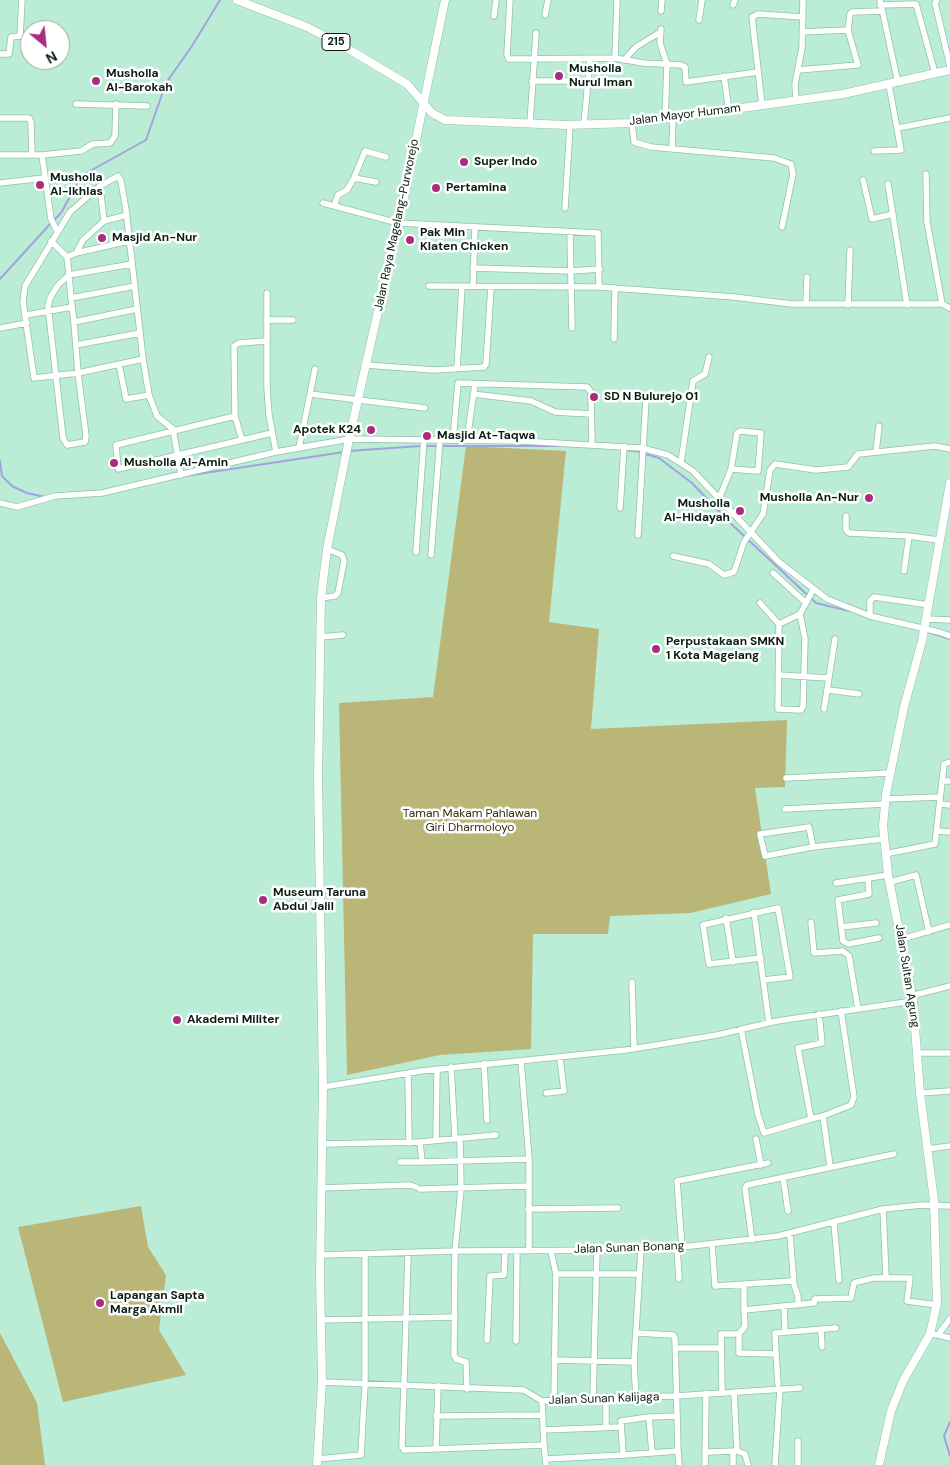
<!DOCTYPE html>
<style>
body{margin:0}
#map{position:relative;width:950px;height:1465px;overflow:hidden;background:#bbecd6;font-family:"DM Sans",sans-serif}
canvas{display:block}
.north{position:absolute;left:20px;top:20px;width:50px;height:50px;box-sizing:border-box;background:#fff;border:1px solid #9da5a1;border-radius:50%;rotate:152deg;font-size:14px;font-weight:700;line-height:20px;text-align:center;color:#0a1d15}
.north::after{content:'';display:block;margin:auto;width:18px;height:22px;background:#a92c7e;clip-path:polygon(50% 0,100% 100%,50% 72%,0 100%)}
</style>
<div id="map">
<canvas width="950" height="1465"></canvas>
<div class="north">N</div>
</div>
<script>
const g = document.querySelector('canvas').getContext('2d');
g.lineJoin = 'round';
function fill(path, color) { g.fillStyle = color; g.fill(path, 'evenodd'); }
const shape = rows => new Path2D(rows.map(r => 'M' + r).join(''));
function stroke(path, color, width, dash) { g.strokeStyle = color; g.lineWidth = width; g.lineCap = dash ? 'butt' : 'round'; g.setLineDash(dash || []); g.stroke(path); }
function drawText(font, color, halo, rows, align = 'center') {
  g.font = font + ' "DM Sans",sans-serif'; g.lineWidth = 5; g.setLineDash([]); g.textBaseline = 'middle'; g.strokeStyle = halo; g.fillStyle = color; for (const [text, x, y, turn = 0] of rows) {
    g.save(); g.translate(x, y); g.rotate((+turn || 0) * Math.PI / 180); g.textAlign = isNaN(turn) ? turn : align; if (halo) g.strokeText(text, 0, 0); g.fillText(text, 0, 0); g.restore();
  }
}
fill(shape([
 [466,446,566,451,549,622,599,629,591,729,787,720,785,787,755,788,771,894,690,913,610,916,608,934,533,934,531,1049,440,1055,347,1075,339,703,433,697],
 [141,1206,148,1247,166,1275,159,1330,186,1375,63,1402,18,1227],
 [0,1333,37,1403,45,1465,0,1465]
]), '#bab678');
stroke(shape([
 [54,220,61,213,81,176,146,140,166,83,192,46,220,0],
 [0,279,51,223],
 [426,446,568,446],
 [626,450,641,452],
 [348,451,421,446],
 [645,454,659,458,692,483,728,521,816,603,849,611],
 [0,461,2,476,12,486,27,493,45,497],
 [185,476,344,452],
 [928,632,950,639],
 [950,1422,944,1436,950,1456]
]), '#a3a2df', 2);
const minor = shape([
 [22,0,20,36,29,39,27,53,30,57],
 [510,0,507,55,509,59,615,58,643,63,681,65,685,67,686,82,758,72],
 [880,0,898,83],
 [937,0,935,3,950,66],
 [733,5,735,0],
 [880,5,916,4,935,73],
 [661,11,662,0],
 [545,15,548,0],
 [494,16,496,0],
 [699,20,702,0],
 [661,29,660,43,667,64,665,119],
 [802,32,848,30],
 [0,54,9,54,11,37,20,36],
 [615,58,617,0],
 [624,60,636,47,659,33],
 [798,70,858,65,848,30,850,14,852,12,882,11],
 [724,76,729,111],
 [532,81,588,81],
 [796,101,795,84,802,48,803,0],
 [76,104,147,106],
 [762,105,752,17,758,14,803,17],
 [0,118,29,118,31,122,32,155],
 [632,123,634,142,651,147,774,158,791,164,793,174,782,227],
 [530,124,536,33],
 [584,124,590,59],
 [898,128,950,118],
 [672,148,673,118],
 [874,151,901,150,889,85],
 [0,155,42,155,51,219,57,231],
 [42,155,81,151,93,144,110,143,115,136,116,104],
 [926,174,927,222,942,304],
 [354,178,365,151,386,157],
 [863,180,872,219,893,214],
 [0,183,44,178],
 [888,184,907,305],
 [100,186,104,221],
 [323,203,398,223,598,233,599,287,734,297,792,304,942,304,950,308],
 [334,206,338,195,347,190,354,178,376,182],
 [565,208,570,125],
 [570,232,572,328],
 [51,241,67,257,69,275,71,298,74,322,78,373,86,436,85,442,67,445,63,438,48,306,50,298,58,285,69,275,132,264],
 [76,253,83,240,104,221,127,215],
 [67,257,76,253,129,241],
 [473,268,571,271,600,269],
 [429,286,599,287],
 [473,286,475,227],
 [267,293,267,387,269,415,276,452],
 [71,298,135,286],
 [806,304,807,277],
 [848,305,850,250],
 [26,315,72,307],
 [266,320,293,320],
 [74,322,137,309],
 [0,328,27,323],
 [614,339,615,288],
 [76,345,140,333],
 [143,359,78,373,34,378,23,302,25,286,70,212,100,186,118,176,121,181,126,210,143,359,149,395,157,416,173,429,181,475],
 [119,364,126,399,149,395],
 [366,365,434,370,484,367,486,364,491,287],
 [457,369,462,286],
 [310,394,315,369],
 [473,394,531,401,555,412,591,414],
 [235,416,116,445,118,469,272,433],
 [242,440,235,416,234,346,239,343,266,341],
 [453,440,458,383,587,387,591,392,592,445],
 [467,440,475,384],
 [299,448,310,394,425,408],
 [876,452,879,426],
 [681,462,693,381,705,374,709,357],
 [719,499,731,469,758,471,761,433,740,431,737,433,731,469],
 [0,503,17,507,55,496,102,493,276,452,349,439,521,441,642,448,668,455,693,471,779,562,827,599,870,616,939,632,950,636],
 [620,508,624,446],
 [846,516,846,530,849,533,909,536,938,540],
 [638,535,646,399],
 [416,552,424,438],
 [431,555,440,439],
 [673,556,709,564,724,575,734,572,744,542,763,514,770,470,775,464,816,470,848,467,858,454,935,446,950,449],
 [904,571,909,536],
 [773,573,806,603],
 [321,598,335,596,338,593,344,561,342,555,327,549],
 [760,603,779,624],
 [800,614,779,624,778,709,801,710,803,707,805,639,800,614,813,590],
 [870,616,870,601,874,597,929,605],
 [925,619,950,620],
 [320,637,343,635],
 [778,675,829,678],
 [829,690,859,694],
 [824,709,835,639],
 [786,778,890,773],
 [942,781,950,781],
 [885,799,940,797],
 [940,804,950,805],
 [785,809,884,804],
 [938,831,950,832],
 [813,847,765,856,760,834,809,827,813,847,883,839],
 [885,854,935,844,944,764,950,762],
 [868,879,869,894,838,900,843,941,848,944,879,938],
 [890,882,916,875,929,932],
 [836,883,888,875],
 [754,912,769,1023],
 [726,918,733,962],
 [811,922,814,953,843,951,849,956,858,1009],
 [841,927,876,923],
 [902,939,950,925],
 [761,958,709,964,703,925,778,908,790,977,764,980],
 [632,982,634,1048],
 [911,996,950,986],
 [819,1014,822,1043,798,1048,811,1119,823,1116,830,1166],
 [741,1029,758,1115,764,1133,811,1119],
 [918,1053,950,1053],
 [521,1061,529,1159,529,1250],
 [484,1064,487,1120],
 [451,1067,455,1138],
 [408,1073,409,1143],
 [323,1087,421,1071,626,1050,717,1035,777,1021,913,1001],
 [546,1093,564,1091,560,1058],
 [920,1093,950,1091],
 [823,1116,851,1105,854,1097,841,1011],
 [460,1138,461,1189,455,1251,454,1355,456,1359,466,1362,467,1389],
 [756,1139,761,1165],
 [436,1140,437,1069],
 [420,1142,496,1135],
 [322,1144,420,1142,422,1162,529,1159],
 [927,1149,950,1146],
 [400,1162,422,1162],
 [783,1177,788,1211],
 [321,1188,410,1185,416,1187],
 [420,1189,528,1186],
 [528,1209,618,1208],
 [883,1209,886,1276],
 [834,1223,839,1280],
 [790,1234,794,1285,798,1296,798,1305],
 [752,1240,745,1188,747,1185,894,1154],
 [712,1244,715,1286,793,1281],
 [677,1247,679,1279],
 [682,1247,677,1181,768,1163],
 [551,1251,556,1274,554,1399],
 [408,1254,402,1446,404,1450,544,1445,542,1401],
 [321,1255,455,1251,641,1250,682,1247,778,1236,883,1209,922,1205,950,1206],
 [556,1274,639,1274],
 [744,1285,744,1310],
 [784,1307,785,1332],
 [321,1320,455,1317],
 [836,1328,775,1333,776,1354,739,1353,739,1334,745,1326,744,1310,814,1303,815,1299,851,1298,854,1283,857,1282,874,1278,910,1278,907,1301,937,1305],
 [821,1331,822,1347],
 [636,1333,673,1335,675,1338,678,1451,623,1455,621,1421,649,1417,677,1416],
 [930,1334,938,1335,950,1319],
 [938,1335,950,1338],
 [487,1340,490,1276,504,1275,505,1251],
 [516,1341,517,1251],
 [676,1348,721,1348],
 [776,1354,778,1384],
 [554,1360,634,1362],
 [322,1382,524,1390,542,1401,606,1397,676,1396,800,1388],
 [722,1392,721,1334,739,1334],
 [734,1392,737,1451,745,1454,748,1465],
 [636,1397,634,1362,641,1250],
 [593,1398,597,1249],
 [436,1416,543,1415],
 [649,1417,652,1453],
 [606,1427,606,1397],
 [543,1430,621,1427],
 [544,1445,546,1465],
 [436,1450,438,1386],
 [678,1451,679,1465],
 [733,1451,733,1465],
 [707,1452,737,1451],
 [317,1459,361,1455,365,1384,365,1254],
 [546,1459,623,1455],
 [705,1465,706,1393],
 [775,1465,780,1389],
 [798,1465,798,1441]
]);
const major = shape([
 [237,0,307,27,340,44,407,84,432,113,445,120,566,125,632,123,843,94,950,70],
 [317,1465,322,1382,320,1274,323,1087,318,777,321,598,327,549,349,439,406,188,445,0],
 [879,1465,891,1411,903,1381,930,1334,937,1303,934,1200,920,1093,913,1001,888,875,883,826,886,794,904,707,922,641,950,483]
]);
stroke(minor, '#91c1ab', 7);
stroke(major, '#91c1ab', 9);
stroke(minor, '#fff', 5.5);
stroke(major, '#fff', 8);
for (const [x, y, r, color] of [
 [559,76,5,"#a92c7e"],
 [96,81,5,"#a92c7e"],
 [464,162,5,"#a92c7e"],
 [40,185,5,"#a92c7e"],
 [436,188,5,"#a92c7e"],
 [102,238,5,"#a92c7e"],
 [410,240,5,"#a92c7e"],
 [594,397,5,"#a92c7e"],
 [371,430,5,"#a92c7e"],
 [427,436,5,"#a92c7e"],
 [114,463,5,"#a92c7e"],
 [869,498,5,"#a92c7e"],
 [740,511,5,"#a92c7e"],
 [656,649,5,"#a92c7e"],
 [263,900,5,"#a92c7e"],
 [177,1020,5,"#a92c7e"],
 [100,1303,5,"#a92c7e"]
]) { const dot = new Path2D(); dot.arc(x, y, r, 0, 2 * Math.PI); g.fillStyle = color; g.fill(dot); stroke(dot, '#fff', 2); }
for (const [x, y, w] of [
 [336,42,28]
]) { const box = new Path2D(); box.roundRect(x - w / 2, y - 8.5, w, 17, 4); g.fillStyle = '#fff'; g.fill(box); stroke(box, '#0a1d15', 1); }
drawText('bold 11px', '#0a1d15', null, [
 ["215",336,42]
]);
drawText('bold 12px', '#0a1d15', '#fff', [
 ["Musholla",569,69],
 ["Nurul Iman",569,83],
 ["Musholla",106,74],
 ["Al-Barokah",106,88],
 ["Super Indo",474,162],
 ["Musholla",50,178],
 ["Al-Ikhlas",50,192],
 ["Pertamina",446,188],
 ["Pak Min",420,233],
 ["Klaten Chicken",420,247],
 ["Masjid An-Nur",112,238],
 ["SD N Bulurejo 01",604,397],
 ["Apotek K24",361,430,"right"],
 ["Masjid At-Taqwa",437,436],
 ["Musholla Al-Amin",124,463],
 ["Musholla An-Nur",859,498,"right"],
 ["Musholla",730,504,"right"],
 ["Al-Hidayah",730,518,"right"],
 ["Perpustakaan SMKN",666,642],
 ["1 Kota Magelang",666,656],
 ["Museum Taruna",273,893],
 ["Abdul Jalil",273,907],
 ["Akademi Militer",187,1020],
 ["Lapangan Sapta",110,1296],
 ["Marga Akmil",110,1310]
], 'left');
drawText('12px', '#0a1d15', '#fff', [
 ["Jalan Mayor Humam",685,115,-7],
 ["Jalan Raya Magelang-Purworejo",397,225,-78],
 ["Jalan Sultan Agung",907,976,81],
 ["Jalan Sunan Bonang",629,1248,-2],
 ["Jalan Sunan Kalijaga",604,1399,-2]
]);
drawText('12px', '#333113', '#fff', [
 ["Taman Makam Pahlawan",470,814],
 ["Giri Dharmoloyo",470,828]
]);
</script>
